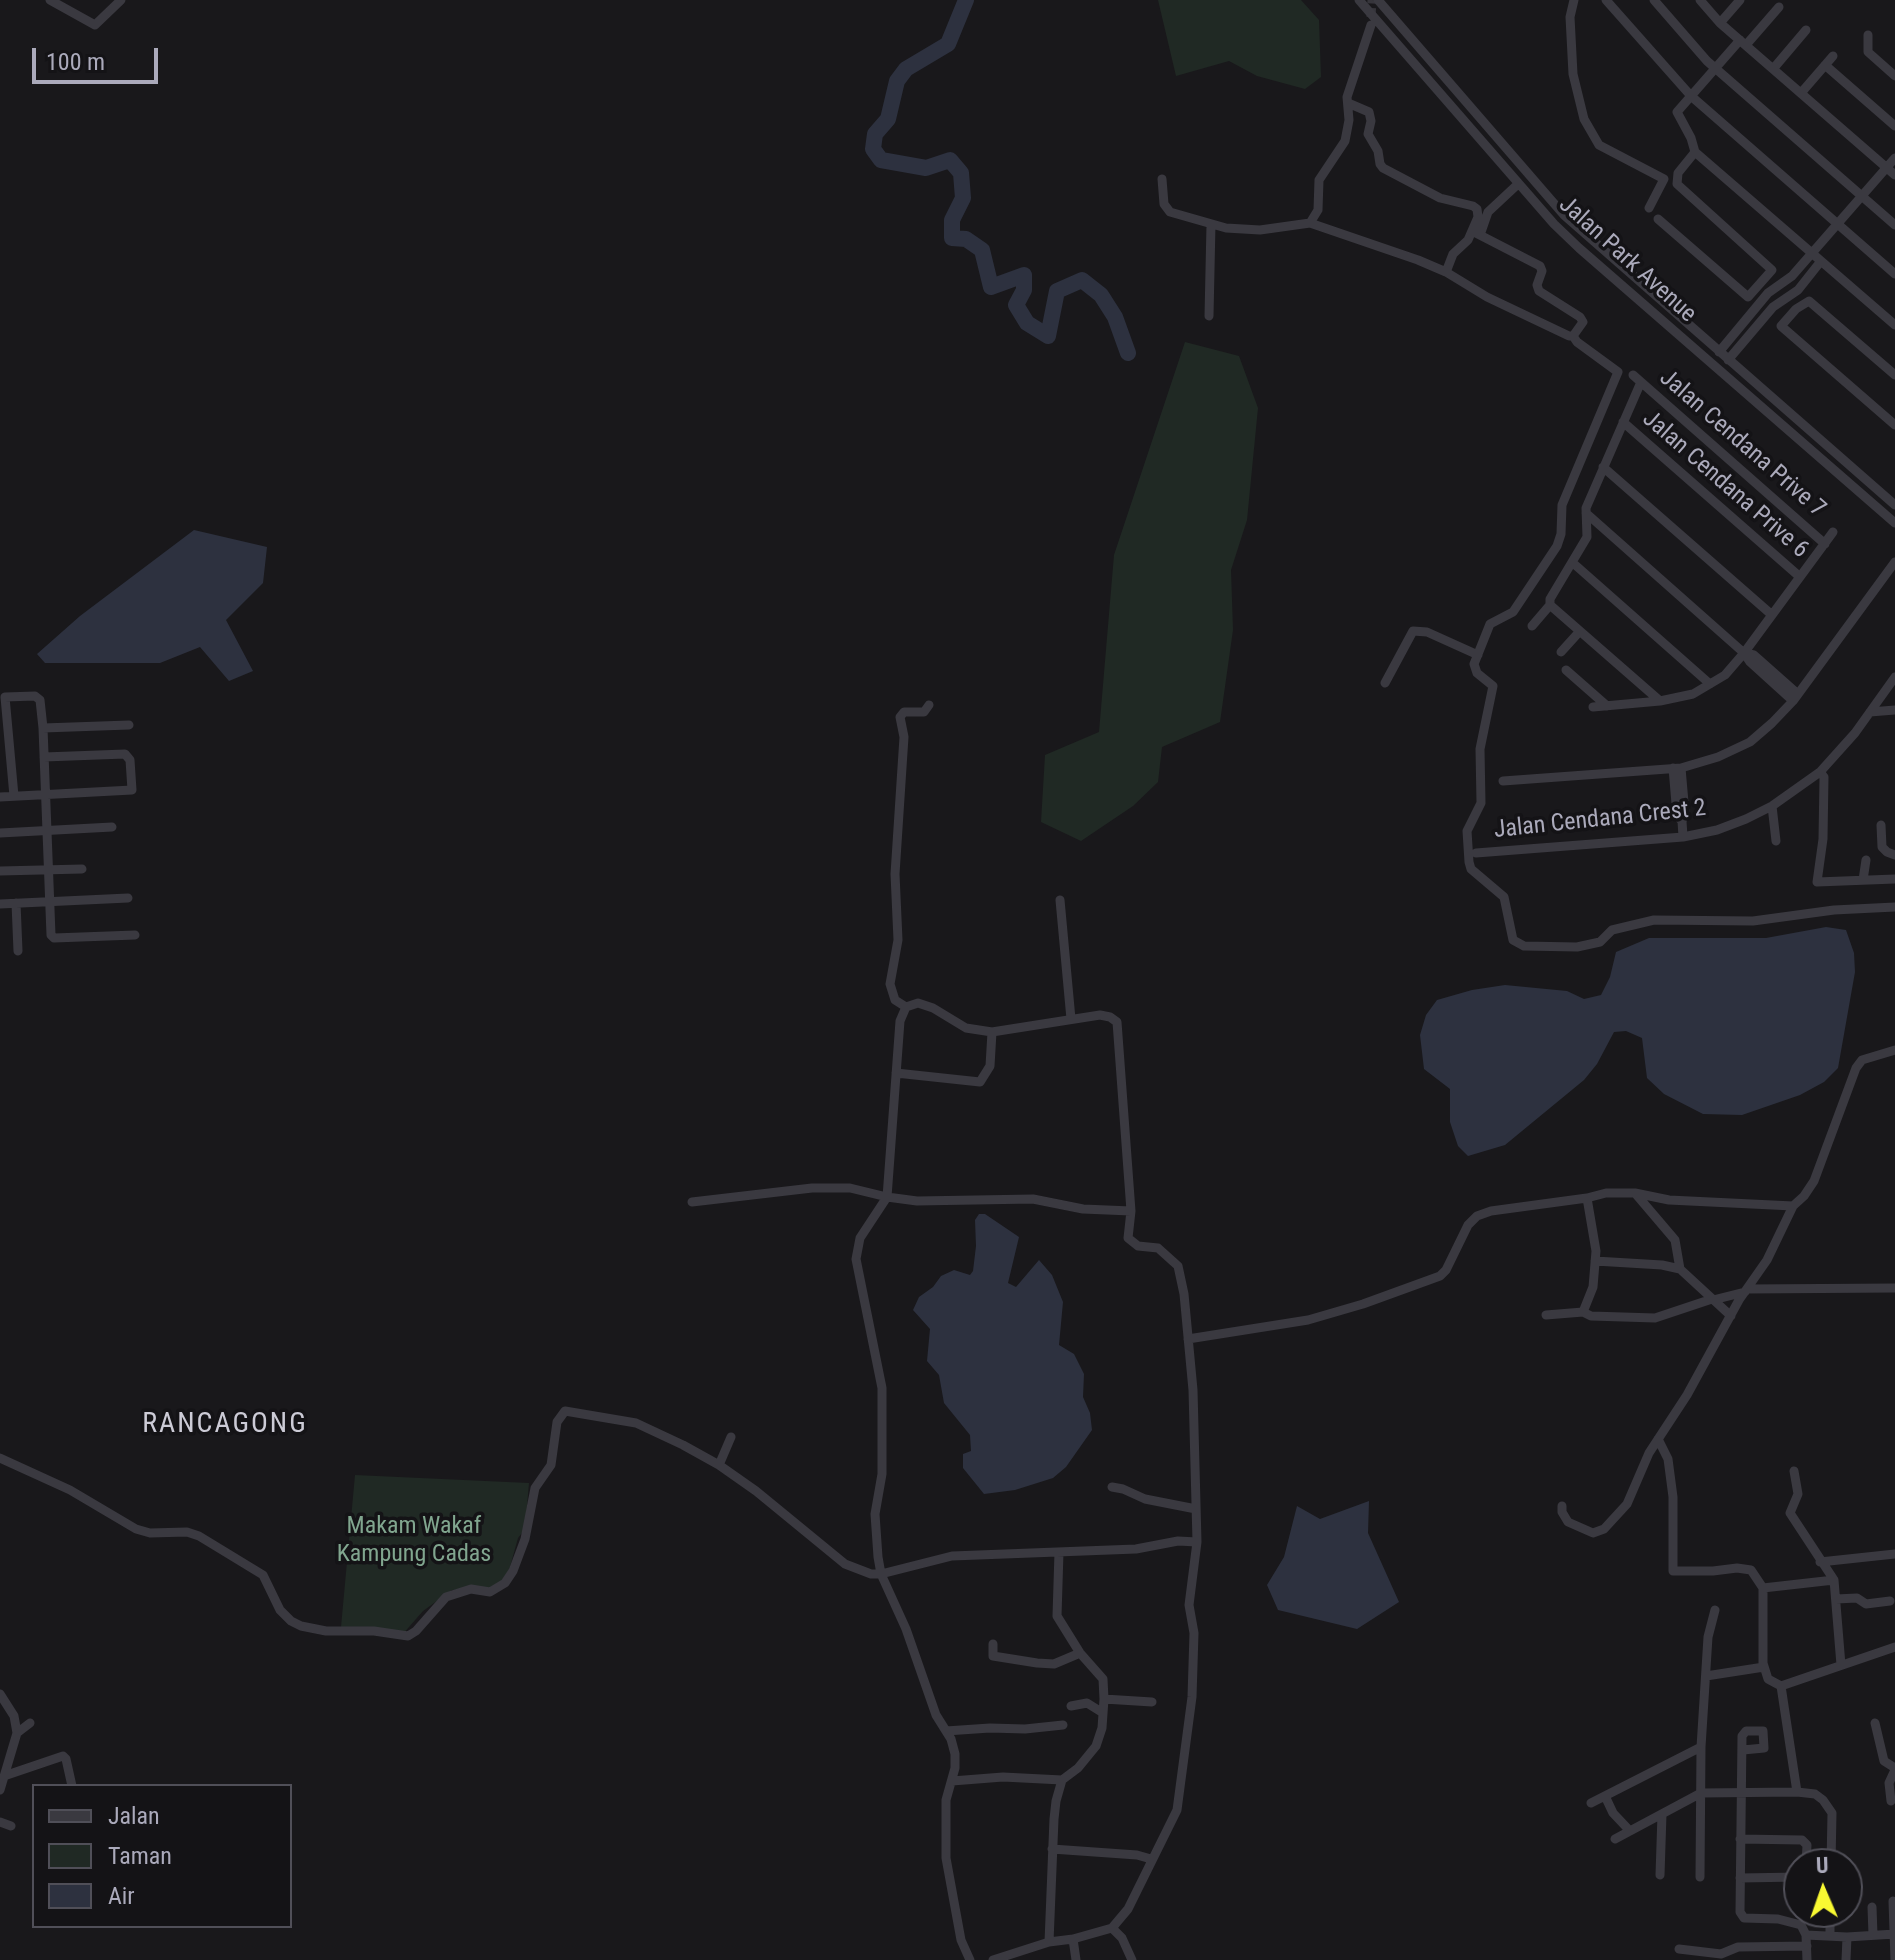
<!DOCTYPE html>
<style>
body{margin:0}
#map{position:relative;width:1895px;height:1960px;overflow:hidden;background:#19181b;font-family:"Roboto Condensed",sans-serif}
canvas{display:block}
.legend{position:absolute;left:32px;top:1784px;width:260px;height:144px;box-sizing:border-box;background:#141316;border:2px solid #504f58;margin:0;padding:10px 14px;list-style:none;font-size:24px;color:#abaabb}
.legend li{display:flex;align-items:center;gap:16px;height:40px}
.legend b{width:40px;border:2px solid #504f58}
.north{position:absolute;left:1783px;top:1848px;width:80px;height:80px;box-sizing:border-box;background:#141316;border:2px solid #504f58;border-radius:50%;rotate:358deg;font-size:22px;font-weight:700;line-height:32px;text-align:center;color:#abaabb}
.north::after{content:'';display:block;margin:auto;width:28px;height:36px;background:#f9f932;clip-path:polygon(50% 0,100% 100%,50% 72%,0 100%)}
.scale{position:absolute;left:32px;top:48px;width:126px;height:36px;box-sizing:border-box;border:4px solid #abaabb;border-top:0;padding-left:10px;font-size:24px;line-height:28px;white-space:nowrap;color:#abaabb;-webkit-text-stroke:6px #141316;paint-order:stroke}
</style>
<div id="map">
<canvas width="1895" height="1960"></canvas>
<ul class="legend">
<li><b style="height:10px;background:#3a3940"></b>Jalan</li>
<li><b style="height:22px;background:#202924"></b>Taman</li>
<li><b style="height:22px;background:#2d313f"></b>Air</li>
</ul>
<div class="north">U</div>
<div class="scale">100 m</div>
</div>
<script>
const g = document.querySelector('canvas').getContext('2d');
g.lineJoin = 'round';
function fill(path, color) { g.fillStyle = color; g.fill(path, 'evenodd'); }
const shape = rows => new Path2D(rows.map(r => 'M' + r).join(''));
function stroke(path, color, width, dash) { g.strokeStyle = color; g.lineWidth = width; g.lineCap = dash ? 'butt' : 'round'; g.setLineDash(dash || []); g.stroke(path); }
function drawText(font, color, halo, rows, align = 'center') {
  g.font = font + ' "Roboto Condensed",sans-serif'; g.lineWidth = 7; g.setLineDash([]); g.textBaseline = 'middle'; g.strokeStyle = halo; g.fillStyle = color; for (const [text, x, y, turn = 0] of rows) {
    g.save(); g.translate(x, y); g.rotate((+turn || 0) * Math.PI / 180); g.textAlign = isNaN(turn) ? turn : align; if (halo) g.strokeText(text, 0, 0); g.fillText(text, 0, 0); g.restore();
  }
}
fill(shape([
 [1158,0,1301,0,1319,20,1321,77,1305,89,1257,76,1229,61,1176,76],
 [1185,342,1239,356,1258,408,1247,520,1231,570,1233,630,1220,722,1162,747,1158,782,1133,806,1081,841,1041,822,1045,755,1099,732,1114,555],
 [355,1475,529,1483,525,1529,518,1538,508,1574,500,1585,488,1589,452,1590,423,1611,402,1635,341,1627]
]), '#202924');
fill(shape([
 [194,530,267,547,263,583,226,620,253,671,229,681,200,647,160,663,45,663,37,654,80,616],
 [1826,927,1846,930,1854,953,1855,972,1838,1068,1824,1082,1800,1095,1742,1115,1703,1114,1664,1094,1647,1078,1642,1038,1626,1031,1614,1032,1597,1064,1584,1080,1505,1145,1468,1156,1458,1146,1450,1122,1450,1089,1424,1069,1420,1035,1426,1015,1437,1000,1472,990,1505,985,1567,991,1584,999,1601,995,1610,977,1616,952,1649,938,1766,938],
 [979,1214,985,1214,1019,1237,1008,1283,1016,1287,1039,1260,1052,1275,1063,1302,1059,1345,1074,1354,1084,1374,1083,1397,1090,1413,1092,1430,1066,1467,1053,1478,1015,1490,984,1494,963,1468,963,1454,971,1451,970,1435,944,1403,939,1375,927,1361,930,1329,913,1310,919,1297,933,1287,941,1276,954,1270,970,1275,973,1271,976,1246,975,1220],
 [1369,1501,1368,1533,1399,1602,1357,1629,1278,1610,1267,1585,1284,1557,1297,1506,1320,1519]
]), '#2d313f');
stroke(shape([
 [966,0,948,44,906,69,897,81,888,119,875,134,873,149,881,160,926,168,950,160,961,173,963,198,952,220,952,238,966,239,982,250,991,287,1024,275,1024,290,1016,305,1027,323,1048,336,1057,291,1082,280,1101,295,1115,317,1128,353]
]), '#2d313f', 16);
stroke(shape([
 [1371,17,1372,0]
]), '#36353b', 9, [9, 4.5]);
stroke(shape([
 [50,0,95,25,121,0],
 [1359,0,1554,224,1579,248,1895,523],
 [1378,0,1564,215,1895,505],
 [1574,0,1570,17,1573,74,1584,119,1599,145,1664,179,1649,208],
 [1606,0,1691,96,1895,274],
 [1654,0,1707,61,1895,225],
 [1700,0,1720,23,1895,175],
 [1720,23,1740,0],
 [1868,35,1868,52,1895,76],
 [1746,45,1779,7],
 [1825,65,1895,126],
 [1773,69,1806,30],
 [1801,93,1833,56],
 [1348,103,1369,112,1371,121,1368,134,1378,151,1380,164,1383,168,1440,198,1473,206,1477,209,1478,217,1468,240,1453,254,1446,272],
 [1695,152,1895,325],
 [1695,152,1691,138,1677,112,1740,40],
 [1162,179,1164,204,1170,212,1226,228,1260,230,1310,223,1418,260,1446,272,1487,297,1569,336,1573,336,1577,342,1618,372,1562,505,1561,534,1557,546,1513,612,1490,624,1474,664,1477,673,1493,686,1480,749,1481,803,1467,831,1469,862,1471,869,1504,897,1513,940,1524,946,1577,947,1600,942,1612,930,1654,920,1753,921,1834,910,1895,907],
 [1658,219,1748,297,1772,270,1677,184,1678,173,1695,152],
 [1310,223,1318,210,1319,180,1345,141,1349,120,1347,97,1371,25],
 [1472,231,1540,266,1542,271,1537,285,1539,291,1580,317,1583,322,1573,336],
 [1480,235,1488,212,1518,184],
 [1209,316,1211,224],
 [1719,352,1768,293,1792,276,1895,158],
 [1728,360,1773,307,1798,290,1821,261],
 [1633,375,1825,544],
 [1895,375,1809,301,1796,309,1781,326,1895,425],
 [1623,422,1800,577],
 [1603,467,1772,615],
 [1586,513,1744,653,1750,662,1793,701],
 [1573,563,1710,684],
 [1550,605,1660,701],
 [1532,626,1550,605,1550,599,1587,537,1586,508,1641,382],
 [1561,652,1580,631],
 [1744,653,1754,655,1798,694],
 [1566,670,1607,706],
 [1385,683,1413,631,1427,632,1478,655],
 [1593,707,1660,701,1693,694,1725,675,1744,653,1833,532],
 [1870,712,1895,710],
 [43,728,129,725],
 [1673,768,1677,816,1682,821],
 [1681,768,1685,814,1682,821,1683,837],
 [1820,772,1824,777,1823,839,1817,882,1895,879],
 [1503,781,1681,768,1718,757,1750,742,1772,723,1793,701,1895,562],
 [14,796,5,697,35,696,40,700,43,728,51,935,54,938,135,935],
 [0,797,132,790,130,760,125,754,44,757],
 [1772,806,1776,841],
 [1881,825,1882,847,1887,852,1895,855],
 [0,833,112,827],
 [1476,853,1683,837,1717,830,1746,819,1772,806,1820,772,1855,733,1895,677],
 [0,871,82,869],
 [1863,880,1866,860],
 [1060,900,1071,1019],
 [16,903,18,951],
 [0,904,128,898],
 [906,1007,895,1000,890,984,898,940,895,874,904,737,900,717,904,712,924,712,929,705],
 [896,1073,980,1082,990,1066,992,1032],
 [1635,1193,1675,1240,1680,1269],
 [1587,1198,1606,1193,1635,1193,1669,1200,1793,1206],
 [692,1202,812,1188,850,1188,887,1197,917,1201,1033,1199,1083,1209,1131,1211],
 [1595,1261,1662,1265,1680,1269,1731,1316],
 [1747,1289,1895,1288],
 [1713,1300,1745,1292],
 [1583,1312,1591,1316,1655,1318,1712,1299],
 [1188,1339,1308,1320,1363,1304,1440,1276,1446,1270,1468,1225,1477,1216,1491,1211,1587,1198,1596,1251,1593,1287,1583,1312,1546,1315],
 [1658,1439,1668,1459,1673,1497,1673,1571,1713,1571,1737,1568,1751,1570,1763,1588,1763,1663,1768,1679,1781,1686,1895,1647],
 [0,1458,70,1490,136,1529,150,1533,187,1532,199,1536,263,1575,280,1610,291,1621,301,1626,326,1631,374,1631,408,1636,416,1631,446,1597,471,1589,490,1592,505,1583,513,1571,525,1539,535,1488,551,1465,557,1422,565,1411,636,1423,683,1445,719,1465,756,1491,845,1564,871,1574,881,1574,952,1556,1136,1549,1178,1541,1197,1542],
 [719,1465,731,1437],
 [1112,1487,1123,1489,1145,1499,1196,1509],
 [1562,1506,1562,1512,1568,1522,1593,1533,1604,1529,1627,1504,1649,1453,1687,1395,1739,1300,1767,1260,1793,1206,1804,1196,1814,1181,1856,1068,1862,1060,1895,1050],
 [1059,1552,1057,1616,1080,1653,1103,1679,1104,1699],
 [1820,1562,1895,1554],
 [1834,1580,1841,1665],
 [1763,1588,1834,1580,1790,1513,1798,1494,1794,1471],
 [1836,1599,1857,1598,1866,1604,1890,1601],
 [993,1644,993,1656,1037,1663,1054,1664,1080,1653],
 [1706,1676,1764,1667],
 [1781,1686,1797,1792,1815,1794,1823,1800,1832,1813,1831,1864],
 [0,1694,14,1716,17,1733],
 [1071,1706,1087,1703,1103,1713],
 [1875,1723,1884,1761,1895,1768],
 [946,1731,990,1728,1025,1729,1063,1725],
 [1743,1750,1764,1748,1763,1731,1746,1731,1742,1736,1740,1912,1744,1918,1778,1919,1801,1925,1806,1935,1807,1960],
 [4,1776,63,1756,66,1759,72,1786],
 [952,1781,1003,1777,1062,1780,1078,1768,1096,1746,1102,1728,1104,1699,1152,1702],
 [0,1790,17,1733,30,1723],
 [1605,1796,1613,1813,1630,1831],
 [1891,1801,1889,1783,1895,1770],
 [1591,1803,1701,1747],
 [0,1822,11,1826],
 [1615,1839,1701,1793,1797,1792],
 [1740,1839,1802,1840,1807,1845,1806,1864],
 [1052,1849,1137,1855,1151,1859],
 [1660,1875,1662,1814],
 [1700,1877,1701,1747,1708,1637,1715,1610],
 [1740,1878,1799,1877],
 [1893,1901,1895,1960],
 [1872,1907,1873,1935],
 [1112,1928,1122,1938,1132,1960],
 [1806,1935,1847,1937,1895,1934],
 [1830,1935,1830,1912],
 [1073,1939,1076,1960],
 [1049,1942,1054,1819,1056,1801,1062,1780],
 [1679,1949,1721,1954,1738,1947,1807,1946],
 [970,1960,961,1940,946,1858,946,1800,955,1768,955,1754,951,1739,936,1715,906,1629,881,1574,878,1557,875,1514,882,1474,882,1388,856,1259,860,1238,887,1197,900,1021,906,1007,918,1003,933,1008,966,1028,992,1032,1100,1015,1110,1017,1117,1022,1131,1211,1128,1238,1138,1246,1158,1248,1178,1266,1184,1294,1193,1390,1197,1542,1189,1605,1194,1633,1192,1697,1177,1810,1128,1909,1112,1928,1073,1939,1049,1942,993,1960],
 [1846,1960,1847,1937]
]), '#3a3940', 9);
drawText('24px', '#abaabb', '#141316', [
 ["Jalan Park Avenue",1627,260,42],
 ["Jalan Cendana Prive 7",1742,444,41],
 ["Jalan Cendana Prive 6",1725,485,41],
 ["Jalan Cendana Crest 2",1600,820,-6]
]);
drawText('24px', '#81a68f', '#141316', [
 ["Makam Wakaf",414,1527],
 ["Kampung Cadas",414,1555]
]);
g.letterSpacing = '2px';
drawText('28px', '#cccbd6', '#141316', [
 ["RANCAGONG",225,1425]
]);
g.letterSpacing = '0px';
</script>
